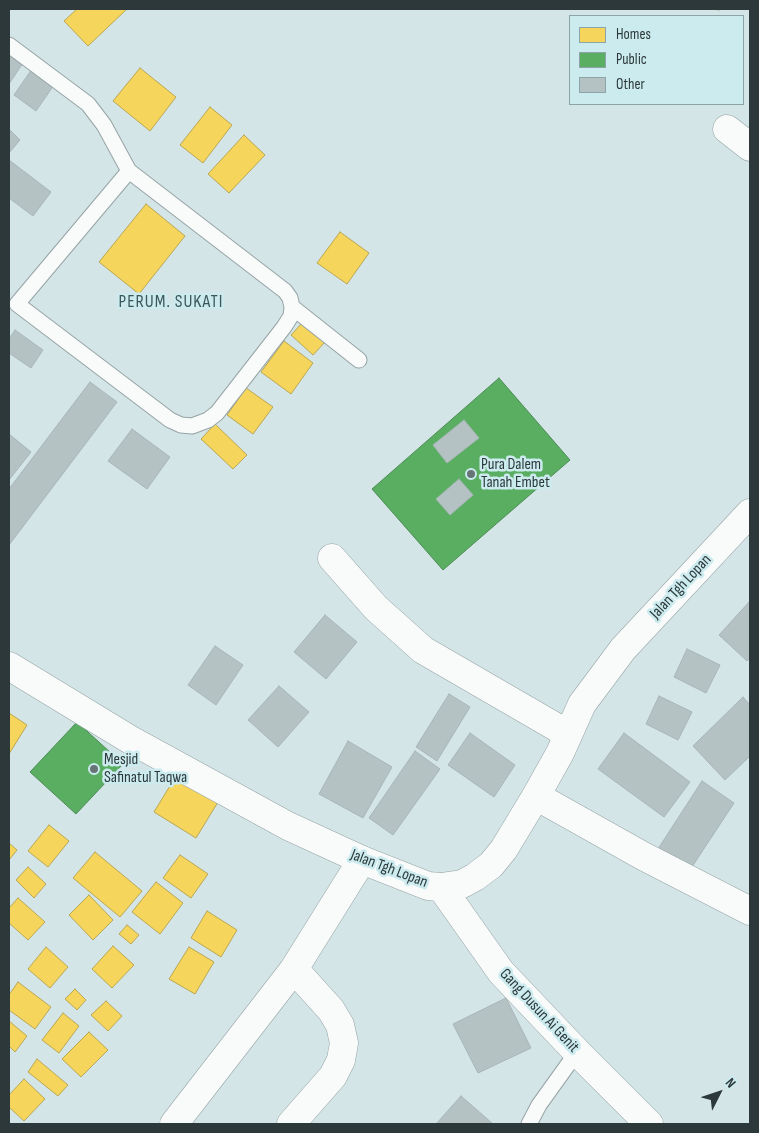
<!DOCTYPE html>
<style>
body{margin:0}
#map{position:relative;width:759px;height:1133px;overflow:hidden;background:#d4e5e7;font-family:"Sofia Sans Condensed",sans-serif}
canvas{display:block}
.frame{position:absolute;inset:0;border:10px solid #2c383a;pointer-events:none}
.legend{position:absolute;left:569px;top:15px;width:175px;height:90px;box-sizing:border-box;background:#ccebef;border:1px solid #8ca3a7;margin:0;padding:6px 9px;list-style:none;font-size:15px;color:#2c383a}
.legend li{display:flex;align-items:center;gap:10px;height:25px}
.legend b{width:25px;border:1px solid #8ca3a7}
.north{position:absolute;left:694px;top:1068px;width:50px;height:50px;-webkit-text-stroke:4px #ccebef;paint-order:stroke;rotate:49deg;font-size:14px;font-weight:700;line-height:20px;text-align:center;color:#2c383a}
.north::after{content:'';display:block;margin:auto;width:18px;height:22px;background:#2c383a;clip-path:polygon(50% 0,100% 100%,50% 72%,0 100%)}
</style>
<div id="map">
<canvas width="759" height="1133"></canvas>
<div class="frame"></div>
<ul class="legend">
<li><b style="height:14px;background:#f6d55c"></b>Homes</li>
<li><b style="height:14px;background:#5aae61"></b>Public</li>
<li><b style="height:14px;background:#b5c2c4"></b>Other</li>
</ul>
<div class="north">N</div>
</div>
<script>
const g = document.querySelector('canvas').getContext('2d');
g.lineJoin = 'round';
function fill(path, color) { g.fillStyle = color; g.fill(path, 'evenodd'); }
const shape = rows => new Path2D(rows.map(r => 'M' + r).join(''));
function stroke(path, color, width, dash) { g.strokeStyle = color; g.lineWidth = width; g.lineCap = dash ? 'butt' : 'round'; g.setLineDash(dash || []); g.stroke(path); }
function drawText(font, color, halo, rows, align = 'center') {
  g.font = font + ' "Sofia Sans Condensed",sans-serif'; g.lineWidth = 5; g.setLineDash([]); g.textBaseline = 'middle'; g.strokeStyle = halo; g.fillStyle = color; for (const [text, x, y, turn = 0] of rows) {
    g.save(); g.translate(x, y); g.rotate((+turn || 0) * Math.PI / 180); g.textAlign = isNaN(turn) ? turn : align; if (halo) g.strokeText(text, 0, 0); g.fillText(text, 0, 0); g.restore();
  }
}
const homes = shape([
 [77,9,127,9,88,46,64,21,77,9],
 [140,68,176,97,150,131,113,101,140,68],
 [210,107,232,125,203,163,180,145,210,107],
 [244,135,265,155,229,193,208,174,244,135],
 [146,204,185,236,139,294,99,262,146,204],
 [340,232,369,253,347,284,317,263,340,232],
 [303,322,325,342,313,355,291,335,303,322],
 [284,341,313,363,291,394,261,372,284,341],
 [246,388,273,407,253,434,227,415,246,388],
 [215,424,247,455,233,469,201,439,215,424],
 [9,713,27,725,9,754,9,713],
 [176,776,218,802,196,838,154,812,176,776],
 [49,825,69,841,48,867,28,851,49,825],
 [9,843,17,850,9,860,9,843],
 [95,852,142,891,120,917,73,878,95,852],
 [180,855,208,874,191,898,163,878,180,855],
 [28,867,46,884,34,898,16,880,28,867],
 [156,882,183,903,160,934,132,912,156,882],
 [89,895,113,920,93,940,69,915,89,895],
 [18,898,45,922,28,940,9,923,9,908,18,898],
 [207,911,237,930,221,957,191,938,207,911],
 [127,925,139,935,131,944,119,934,127,925],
 [113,946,134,965,112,988,92,969,113,946],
 [46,947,68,967,50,988,28,969,46,947],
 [189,947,214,962,195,994,169,979,189,947],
 [18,982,51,1007,35,1029,9,1010,9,995,18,982],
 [75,989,86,1000,77,1010,65,999,75,989],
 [106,1001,122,1016,108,1031,91,1015,106,1001],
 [63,1013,79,1026,59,1053,42,1040,63,1013],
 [9,1021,27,1036,15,1052,9,1046,9,1021],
 [89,1032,108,1050,81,1077,62,1059,89,1032],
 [37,1059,68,1085,58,1096,28,1072,37,1059],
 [24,1079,45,1099,24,1121,9,1107,9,1095,24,1079]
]);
fill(homes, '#f6d55c');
stroke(homes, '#b9a652', 1);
const public = shape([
 [499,378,570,460,443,570,372,489,499,378],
 [77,722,123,764,76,814,30,772,77,722]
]);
fill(public, '#5aae61');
stroke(public, '#4c8b55', 1);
const building = shape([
 [9,53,23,63,9,84,9,53],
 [32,69,54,85,36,111,14,95,32,69],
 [9,129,20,140,9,153,9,129],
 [9,160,51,192,33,216,9,198,9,160],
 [15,330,43,350,31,368,9,353,9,339,15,330],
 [90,382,117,402,9,545,9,489,90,382],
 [464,420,479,438,447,463,433,445,464,420],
 [132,429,170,457,147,489,108,461,132,429],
 [9,434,31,452,9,480,9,434],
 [459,479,473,495,450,515,436,499,459,479],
 [750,601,750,658,747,661,719,635,750,601],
 [325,615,357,642,326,679,294,652,325,615],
 [215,646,243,665,216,705,188,685,215,646],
 [687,649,720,665,706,693,674,677,687,649],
 [279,686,309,712,278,747,248,720,279,686],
 [449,694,470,707,437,761,416,747,449,694],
 [659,696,692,712,678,740,646,724,659,696],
 [743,697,750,705,750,756,725,780,693,746,743,697],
 [470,733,515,765,494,797,448,765,470,733],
 [624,733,690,782,664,817,598,769,624,733],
 [348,741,392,767,363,818,319,794,348,741],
 [415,751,440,769,393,835,369,818,415,751],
 [702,781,734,803,688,873,656,852,702,781],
 [506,998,531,1048,478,1073,453,1024,506,998],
 [461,1096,493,1124,436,1124,461,1096]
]);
fill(building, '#b5c2c4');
stroke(building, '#a8b5b7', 1);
const lane = shape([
 [9,45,88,104,104,125,129,171,285,291,290,298,292,307,291,316,284,327,217,413,208,420,192,426,181,425,170,420,17,304,129,171],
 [292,307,359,360],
 [529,1124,539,1105,577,1052]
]);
const street = shape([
 [727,129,750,147],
 [332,558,376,608,423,650,568,734],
 [536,796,643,856,750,911],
 [441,887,501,972,577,1052,649,1124],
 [174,1124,294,969,362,860],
 [291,1124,333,1076,341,1060,344,1043,340,1025,331,1010,294,969]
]);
const secondary = shape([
 [9,666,129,739,288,826,362,860,428,886,441,887,462,884,475,877,491,865,504,849,536,796,560,753,582,704,623,649,750,513]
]);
stroke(lane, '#96a3a4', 17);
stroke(street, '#96a3a4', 29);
stroke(secondary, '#96a3a4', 29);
stroke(shape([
 [717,16,719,9]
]), '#c1c6c6', 3, [1, 4]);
stroke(lane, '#f9fbfb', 15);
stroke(street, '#f9fbfb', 28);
stroke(secondary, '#f9fbfb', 28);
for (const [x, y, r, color] of [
 [471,474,5,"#677577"],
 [94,769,5,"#677577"]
]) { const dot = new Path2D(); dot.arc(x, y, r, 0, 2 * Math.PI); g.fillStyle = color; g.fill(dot); stroke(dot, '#ccebef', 2); }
drawText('16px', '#2c383a', '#ccebef', [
 ["Pura Dalem",481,465],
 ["Tanah Embet",481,483],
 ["Mesjid",104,760],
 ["Safinatul Taqwa",104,778]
], 'left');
drawText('16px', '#2c383a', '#ccebef', [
 ["Jalan Tgh Lopan",681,587,-47],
 ["Jalan Tgh Lopan",389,869,21],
 ["Gang Dusun Ai Genit",539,1011,47]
]);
g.letterSpacing = '1px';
drawText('18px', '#3c565a', '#ccebef', [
 ["PERUM. SUKATI",171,302]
]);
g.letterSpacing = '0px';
</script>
